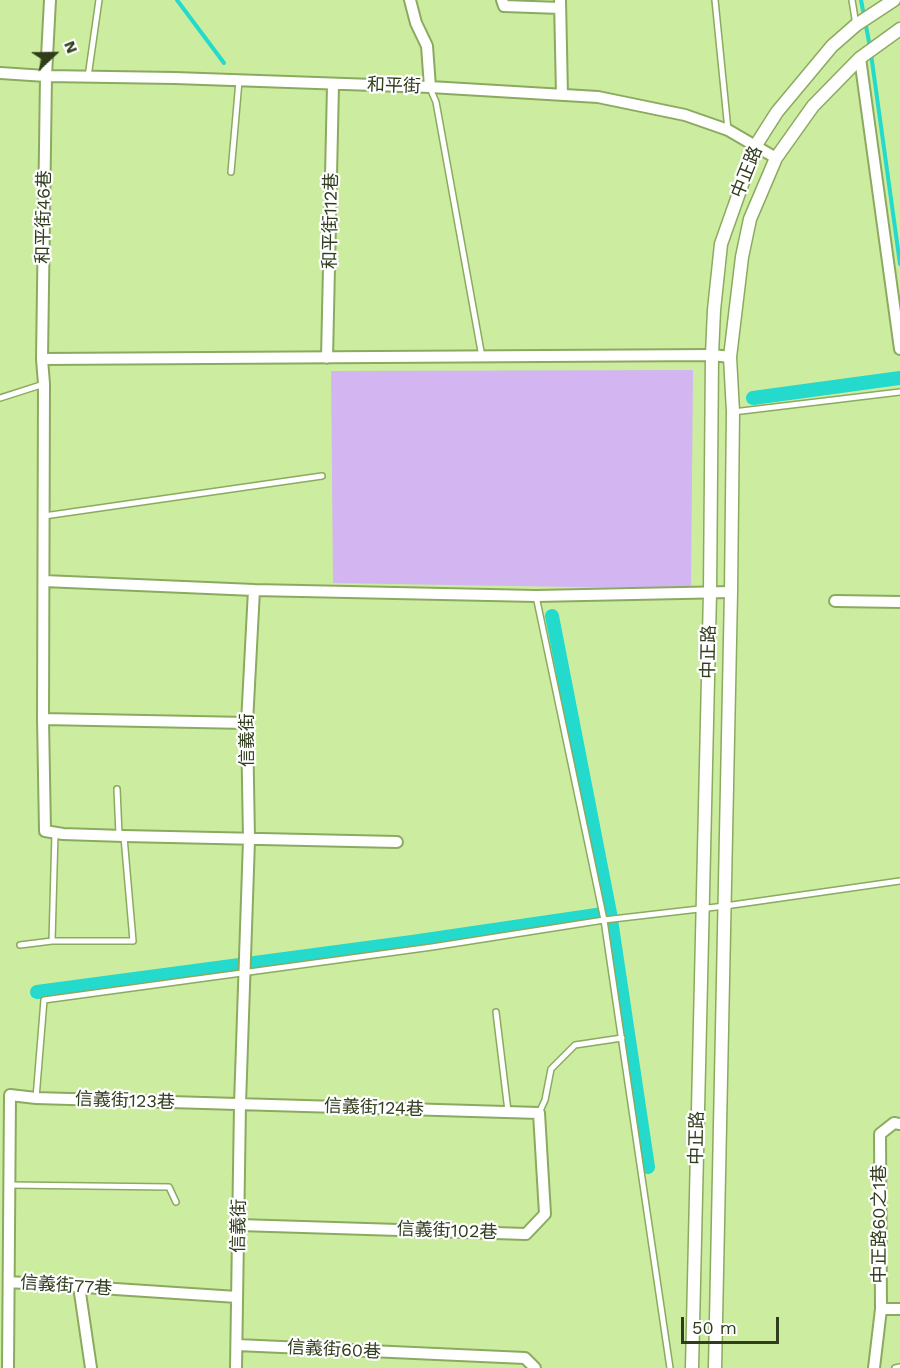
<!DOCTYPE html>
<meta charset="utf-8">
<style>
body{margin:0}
#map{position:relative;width:900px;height:1368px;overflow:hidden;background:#cced9f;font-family:"Work Sans",sans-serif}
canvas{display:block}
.north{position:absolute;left:24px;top:24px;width:60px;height:60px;-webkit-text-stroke:4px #fff;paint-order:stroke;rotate:68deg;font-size:16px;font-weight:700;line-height:24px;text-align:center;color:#303d1d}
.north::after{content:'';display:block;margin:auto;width:21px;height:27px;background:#303d1d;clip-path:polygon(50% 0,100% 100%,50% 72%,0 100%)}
.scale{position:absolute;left:681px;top:1317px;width:98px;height:27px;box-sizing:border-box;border:3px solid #303d1d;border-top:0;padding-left:8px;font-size:18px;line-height:21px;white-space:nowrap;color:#303d1d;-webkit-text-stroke:4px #fff;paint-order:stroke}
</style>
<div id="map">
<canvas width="900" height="1368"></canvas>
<div class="north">N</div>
<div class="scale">50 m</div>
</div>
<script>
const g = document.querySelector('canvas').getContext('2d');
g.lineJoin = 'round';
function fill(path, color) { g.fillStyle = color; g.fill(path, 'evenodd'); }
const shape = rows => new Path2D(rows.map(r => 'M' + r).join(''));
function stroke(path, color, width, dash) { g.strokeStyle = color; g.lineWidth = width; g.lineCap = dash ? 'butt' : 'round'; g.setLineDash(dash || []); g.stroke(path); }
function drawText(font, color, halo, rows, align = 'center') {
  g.font = font + ' "Work Sans","Noto Sans TC",sans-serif'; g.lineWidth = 4.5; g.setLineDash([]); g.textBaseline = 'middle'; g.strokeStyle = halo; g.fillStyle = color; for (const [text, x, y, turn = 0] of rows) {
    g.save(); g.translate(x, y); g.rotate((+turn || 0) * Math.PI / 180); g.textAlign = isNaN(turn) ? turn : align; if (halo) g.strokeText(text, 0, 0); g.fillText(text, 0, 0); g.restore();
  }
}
fill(shape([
 [693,370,691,589,333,583,331,371]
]), '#d3b5f1');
stroke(shape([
 [177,0,224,63],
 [861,0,870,47],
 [871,54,900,264]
]), '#23dacd', 4);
stroke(shape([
 [753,398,900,378],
 [552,616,610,913,648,1167],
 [37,992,412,942,610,913]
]), '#23dacd', 14);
const service = shape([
 [715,0,728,130],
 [852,0,856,25],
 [88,77,99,0],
 [430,88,436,102,482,357],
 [231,172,239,81],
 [0,398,44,384],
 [733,412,900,392],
 [44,516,322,476],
 [536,596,604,920,670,1368],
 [117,789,119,835],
 [52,941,55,833],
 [20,945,52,941,133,941,124,837],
 [496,1012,508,1111],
 [36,1098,44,1000,432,947,604,920,725,906,900,881],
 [539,1113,545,1100,551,1069,575,1045,622,1038],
 [10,1185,169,1187,176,1202],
 [895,1368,900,1367]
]);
const minor = shape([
 [50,0,46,76,42,359,44,384,43,719,45,831,63,834,124,836,397,842],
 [410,0,416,23,427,46,430,87],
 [502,0,504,6,560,8],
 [560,0,562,95],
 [860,58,900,349],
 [0,73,46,76,175,78,430,87,598,97,685,115,728,130,776,158],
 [327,358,333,85],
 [42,359,712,355,730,357],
 [44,581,254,590,536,596,731,592],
 [835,601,900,602],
 [43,719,247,723],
 [9,1282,237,1297],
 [79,1286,91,1368],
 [881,1309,900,1309],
 [237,1345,525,1358,535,1368],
 [8,1368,10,1095,36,1098,539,1113,545,1214,526,1234,239,1225],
 [236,1368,240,1104,249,840,247,723,254,590],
 [874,1368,881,1309,880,1134,894,1123,900,1124]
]);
const tertiary = shape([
 [692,1368,710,592,712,355,714,310,721,244,756,145,777,112,832,46,856,25,894,0],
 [715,1368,731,592,733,412,730,357,742,257,750,219,776,158,813,106,860,58,900,29]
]);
stroke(service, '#8baa5f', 8);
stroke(minor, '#8baa5f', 14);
stroke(tertiary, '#8baa5f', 15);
stroke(service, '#fff', 5);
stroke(minor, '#fff', 10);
stroke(tertiary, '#fff', 12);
drawText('18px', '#303d1d', '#fff', [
 ["和平街",394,86,2],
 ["中正路",747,172,-68],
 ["和平街46巷",44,217,-89],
 ["和平街112巷",331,221,-89],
 ["中正路",709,652,-89],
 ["信義街",248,740,-90],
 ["信義街123巷",125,1101,2],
 ["信義街124巷",374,1108,2],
 ["中正路",697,1138,-89],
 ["中正路60之1巷",880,1224,-90],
 ["信義街",239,1226,-89],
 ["信義街102巷",447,1231,2],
 ["信義街77巷",66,1286,4],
 ["信義街60巷",334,1350,3]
]);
</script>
